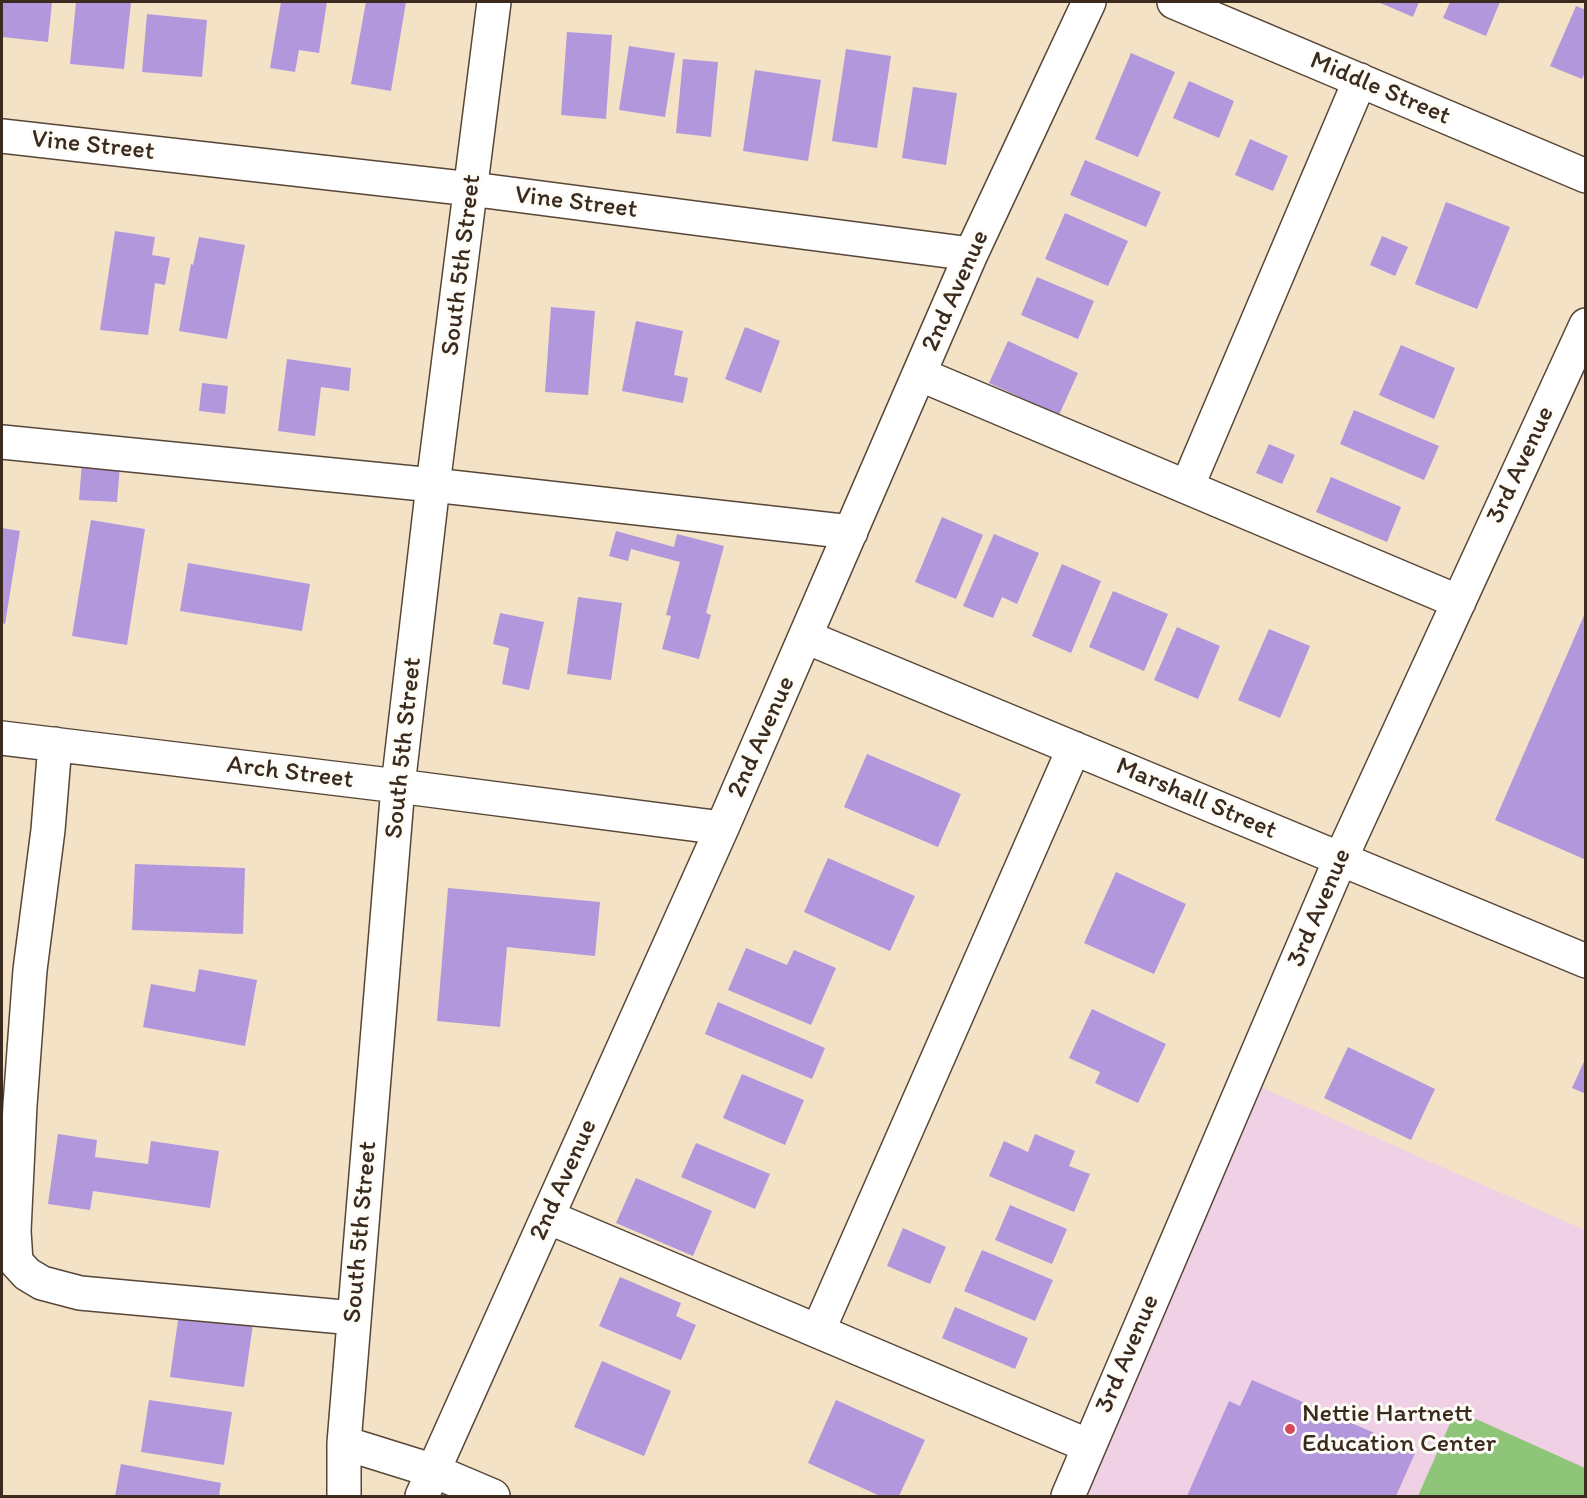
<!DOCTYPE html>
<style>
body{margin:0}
#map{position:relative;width:1587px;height:1498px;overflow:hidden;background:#f3e2c6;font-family:Itim,sans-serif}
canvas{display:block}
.frame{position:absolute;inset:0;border:3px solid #3b2a1e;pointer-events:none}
</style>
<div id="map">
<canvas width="1587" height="1498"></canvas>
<div class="frame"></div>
</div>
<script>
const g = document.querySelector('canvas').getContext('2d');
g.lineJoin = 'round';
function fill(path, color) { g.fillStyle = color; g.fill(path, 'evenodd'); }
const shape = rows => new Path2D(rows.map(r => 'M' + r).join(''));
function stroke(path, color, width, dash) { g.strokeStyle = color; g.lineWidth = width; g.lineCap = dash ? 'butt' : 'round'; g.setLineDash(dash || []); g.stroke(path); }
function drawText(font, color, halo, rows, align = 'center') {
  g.font = font + ' Itim,sans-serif'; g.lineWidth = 6; g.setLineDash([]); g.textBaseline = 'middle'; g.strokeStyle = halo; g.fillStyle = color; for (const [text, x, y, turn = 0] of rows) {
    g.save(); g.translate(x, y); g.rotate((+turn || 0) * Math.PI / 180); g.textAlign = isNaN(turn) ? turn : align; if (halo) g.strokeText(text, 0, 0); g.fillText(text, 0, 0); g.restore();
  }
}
fill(shape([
 [1245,1080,1585,1230,1585,1496,1068,1496]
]), '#f0d0e4');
fill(shape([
 [1456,1410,1585,1468,1585,1496,1418,1496]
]), '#8ec579');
fill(shape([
 [3,2,52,2,48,42,2,37],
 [76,2,131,2,124,69,70,64],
 [281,2,327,2,319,53,299,50,295,72,270,68],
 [366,2,406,2,391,91,351,84],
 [1378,2,1419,2,1413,17],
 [1450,2,1500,2,1486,36,1443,18],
 [1576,6,1586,10,1586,70,1582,79,1550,66],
 [147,14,207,20,202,77,142,72],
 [567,32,612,35,606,119,561,115],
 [629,46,675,53,665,117,619,110],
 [846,49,891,56,877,148,832,141],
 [1131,53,1175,72,1138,157,1095,139],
 [683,59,718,62,711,137,676,133],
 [755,70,821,80,808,161,743,151],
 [1189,81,1234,101,1219,138,1173,118],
 [913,87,957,93,946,165,902,158],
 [1250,139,1288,156,1273,191,1235,175],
 [1085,160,1161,192,1146,227,1070,195],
 [1446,202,1510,227,1477,309,1415,284],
 [1065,213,1128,241,1108,286,1045,259],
 [115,231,155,237,152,255,170,258,165,285,155,283,148,335,100,330],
 [1382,236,1408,247,1395,276,1370,265],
 [199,237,245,245,227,339,179,331,191,264,193,265],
 [1037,277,1094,301,1078,339,1021,315],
 [551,307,595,311,588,395,545,392],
 [636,321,683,331,674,375,688,378,683,403,622,391],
 [745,327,780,341,761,393,725,379],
 [1008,341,1078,373,1059,415,989,383],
 [1401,345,1455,368,1434,419,1379,395],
 [287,359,351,368,349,391,321,387,315,436,278,431],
 [202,383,228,386,225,414,199,411],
 [1354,410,1439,446,1424,480,1340,444],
 [1269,444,1295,455,1282,484,1256,473],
 [82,462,120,465,117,502,79,500],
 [1331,477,1401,507,1387,542,1316,512],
 [942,517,983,535,956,599,915,582],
 [91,520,145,529,127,645,72,636],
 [2,528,20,531,5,624,2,623],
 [616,531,674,547,677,534,724,546,706,613,711,615,699,659,662,649,671,616,666,615,680,562,631,549,628,561,609,556],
 [994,534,1039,553,1017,604,1002,597,993,618,963,606],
 [188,563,310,584,302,631,180,611],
 [1062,564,1101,581,1071,653,1032,636],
 [1113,591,1168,614,1144,671,1089,647],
 [578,597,622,603,611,680,567,674],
 [1586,611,1586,860,1495,820],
 [500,613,544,622,529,690,502,684,509,648,493,644],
 [1177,627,1220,646,1198,699,1154,680],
 [1269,629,1310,646,1280,718,1238,700],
 [867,754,961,794,938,847,844,807],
 [828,858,915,896,890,951,804,912],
 [135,864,245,868,243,934,132,930],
 [1116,872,1186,904,1154,974,1084,943],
 [448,888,600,902,595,956,507,947,500,1027,437,1021],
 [746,948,787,965,794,950,836,968,811,1025,728,990],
 [199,969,257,980,245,1046,143,1027,151,984,195,992],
 [718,1002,825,1048,812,1079,705,1034],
 [1092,1009,1166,1044,1138,1103,1095,1083,1100,1072,1069,1058],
 [1348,1047,1435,1089,1411,1140,1324,1098],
 [1586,1057,1586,1094,1572,1088],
 [742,1074,804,1100,785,1145,723,1118],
 [58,1134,97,1140,95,1157,148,1164,151,1141,219,1151,210,1208,93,1191,90,1210,48,1204],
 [1035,1134,1075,1151,1069,1166,1090,1174,1074,1212,989,1176,1004,1141,1028,1152],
 [696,1143,770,1174,755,1209,681,1177],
 [636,1178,712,1211,693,1256,616,1223],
 [1010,1205,1067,1229,1052,1264,995,1240],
 [903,1228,946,1247,930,1284,887,1266],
 [982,1250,1053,1280,1035,1321,964,1291],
 [620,1277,681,1303,676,1316,696,1325,681,1360,599,1326],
 [955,1307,1028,1338,1015,1369,942,1338],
 [179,1313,253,1324,244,1387,170,1377],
 [602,1361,671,1391,644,1456,574,1427],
 [1252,1380,1416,1451,1396,1496,1187,1496,1229,1401,1240,1406],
 [149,1400,232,1412,224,1465,141,1452],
 [836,1400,925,1440,899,1496,880,1496,808,1463],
 [121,1464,221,1483,219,1496,115,1496]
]), '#b297dd');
const minor = shape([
 [1174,2,1586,176],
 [2,136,471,189,971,254],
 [919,374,1459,602],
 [2,442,433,485,851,532],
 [1187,487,1360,80],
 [806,637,1586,961],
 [2,738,398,786,722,828],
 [55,744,48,830,30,970,20,1105,14,1231,16,1262,27,1274,42,1283,80,1293,354,1318],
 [548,1217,1089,1446],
 [818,1331,1074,748],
 [344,1443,434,1471,493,1496],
 [344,1496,344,1443,398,786,433,485,494,2],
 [422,1496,722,828,971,254,1089,2],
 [1068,1496,1340,860,1586,325]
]);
stroke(minor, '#574637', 36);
stroke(minor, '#fff', 33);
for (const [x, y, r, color] of [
 [1290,1429,6,"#d1495b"]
]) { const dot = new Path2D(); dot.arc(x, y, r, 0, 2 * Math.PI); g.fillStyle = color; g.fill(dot); stroke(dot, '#fdfcf7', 2); }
drawText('26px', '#3b2a1e', '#fdfcf7', [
 ["Middle Street",1380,89,23],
 ["Vine Street",93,146,6],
 ["Vine Street",576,203,7],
 ["South 5th Street",462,265,-83],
 ["2nd Avenue",956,291,-66],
 ["3rd Avenue",1521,465,-65],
 ["2nd Avenue",762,737,-66],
 ["South 5th Street",404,748,-84],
 ["Arch Street",290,773,7],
 ["Marshall Street",1196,799,23],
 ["3rd Avenue",1320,908,-67],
 ["2nd Avenue",564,1180,-66],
 ["South 5th Street",361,1232,-85],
 ["3rd Avenue",1128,1354,-67]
]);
drawText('26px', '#3b2a1e', '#fdfcf7', [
 ["Nettie Hartnett",1302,1414],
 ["Education Center",1302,1444]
], 'left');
</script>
